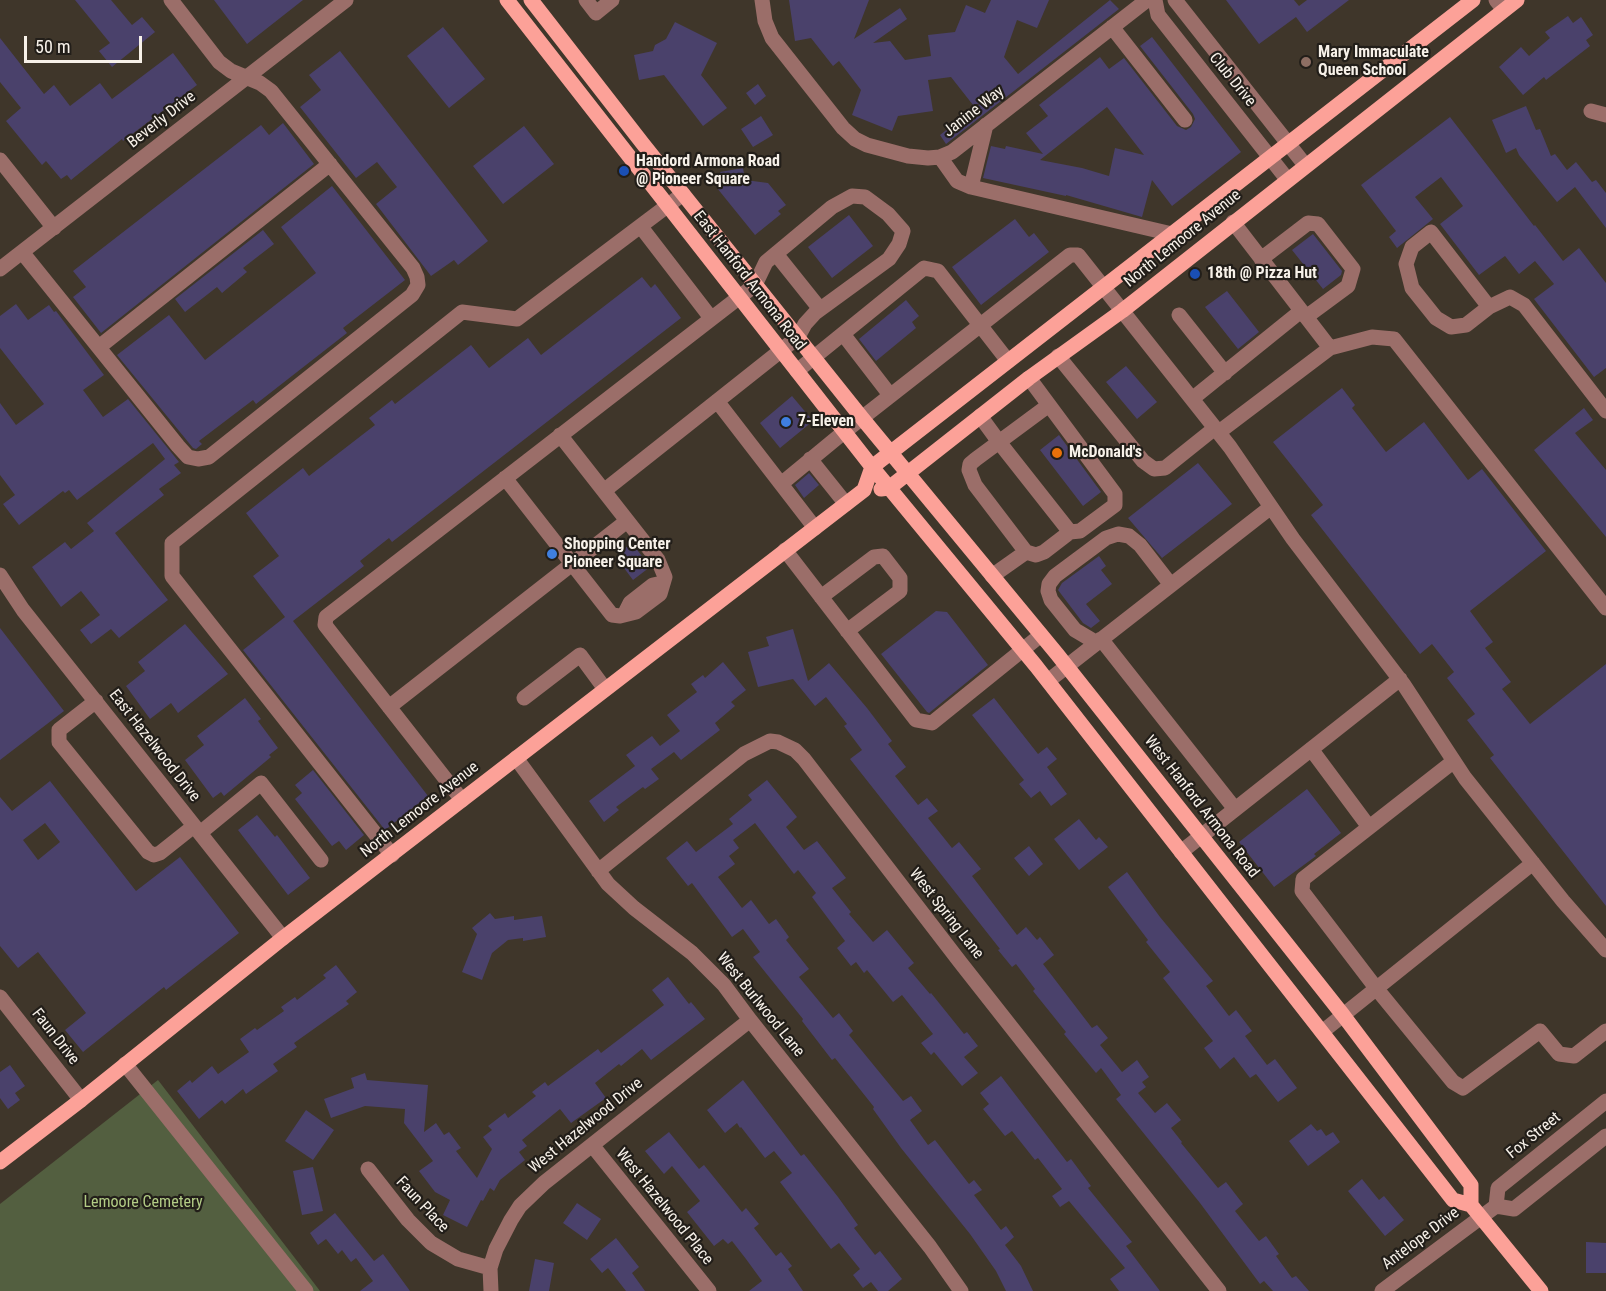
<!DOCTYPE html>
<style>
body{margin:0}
#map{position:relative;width:1606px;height:1291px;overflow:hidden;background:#3f362a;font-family:"Roboto Condensed",sans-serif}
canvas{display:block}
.scale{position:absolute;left:24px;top:36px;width:118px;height:27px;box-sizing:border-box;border:3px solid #f7f1e9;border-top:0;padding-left:8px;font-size:18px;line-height:21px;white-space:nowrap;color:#f7f1e9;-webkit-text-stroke:4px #221e19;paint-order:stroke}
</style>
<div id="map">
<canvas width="1606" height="1291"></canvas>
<div class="scale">50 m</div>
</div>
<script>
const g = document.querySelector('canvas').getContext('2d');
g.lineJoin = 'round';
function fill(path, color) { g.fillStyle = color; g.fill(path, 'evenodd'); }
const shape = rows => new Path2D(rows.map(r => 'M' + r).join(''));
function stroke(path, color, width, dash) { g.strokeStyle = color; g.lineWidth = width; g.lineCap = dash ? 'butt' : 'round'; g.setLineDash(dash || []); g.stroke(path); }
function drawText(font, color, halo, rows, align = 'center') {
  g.font = font + ' "Roboto Condensed",sans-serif'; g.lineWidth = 4.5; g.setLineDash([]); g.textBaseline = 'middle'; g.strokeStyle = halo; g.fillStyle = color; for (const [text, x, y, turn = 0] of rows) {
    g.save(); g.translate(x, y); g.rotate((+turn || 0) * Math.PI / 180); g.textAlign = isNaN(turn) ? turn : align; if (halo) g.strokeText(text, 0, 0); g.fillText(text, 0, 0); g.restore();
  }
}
fill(shape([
 [158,1080,301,1266,320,1291,0,1291,0,1204]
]), '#535f40');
fill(shape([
 [75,0,111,0,132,25,142,17,155,32,112,67,99,51,110,43],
 [214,0,303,0,247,44],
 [789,0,869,0,854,39,900,8,907,19,873,43,890,41,905,60,931,56,928,35,955,32,966,5,985,13,991,0,1049,0,1037,28,1017,20,1004,57,1018,74,1110,0,1119,9,946,144,940,135,981,103,973,105,951,77,928,80,933,111,898,116,892,131,852,115,861,90,839,61,833,66,811,38,795,41],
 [1226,0,1294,0,1299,6,1307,0,1349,0,1307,32,1296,17,1259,44],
 [1568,16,1573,23,1581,17,1593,35,1586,40,1590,46,1546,80,1544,77,1523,95,1499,67,1521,47,1529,56,1550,38,1545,32],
 [675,22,717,43,701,75,727,108,703,126,664,75,639,80,634,55,653,51,655,45,666,39],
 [443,27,485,79,449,108,407,56],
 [1152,37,1241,152,1172,206,1152,180,1142,217,1066,195,1066,196,983,178,991,146,1005,149,1006,146,1043,154,1026,133,1048,116,1039,105,1100,57,1109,69,1124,58,1177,126,1186,130,1191,127,1195,119,1193,114,1140,46],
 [1107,107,1144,155,1115,148,1109,176,1082,168,1040,160],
 [0,38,44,94,54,85,70,106,100,83,112,99,173,53,197,85,123,141,122,139,71,180,67,175,61,179,46,161,42,165,6,121,21,108,0,82],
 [340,51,488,241,458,265,454,260,431,276,376,204,397,187,377,162,356,178,300,107,321,90,309,75],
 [758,84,766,96,755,105,746,93],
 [1526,106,1536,130,1540,129,1551,156,1555,154,1567,170,1576,162,1592,182,1596,180,1606,193,1606,228,1575,187,1557,202,1519,155,1516,148,1506,153,1492,120],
 [761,116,773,135,753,147,741,129],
 [1450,117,1534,226,1535,225,1563,261,1579,248,1606,283,1606,368,1594,377,1534,299,1554,284,1535,261,1519,274,1505,256,1479,275,1440,224,1463,206,1441,177,1415,197,1433,219,1397,248,1389,237,1396,231,1361,185],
 [283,123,314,164,101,333,73,297,86,287,73,271,261,125,269,135],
 [524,126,554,164,503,204,473,166],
 [743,168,745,180,768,183,786,205,778,211,781,214,755,235,717,188,722,184,720,172],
 [332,186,405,280,343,328,347,333,256,404,253,400,199,441,202,444,196,449,193,448,117,355,169,315,205,360,316,273,281,227],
 [849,215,873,246,832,278,808,247],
 [1015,219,1029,237,1034,233,1049,252,981,305,952,267],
 [263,230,274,244,243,268,247,272,222,293,217,287,185,312,175,299],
 [1313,234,1342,271,1341,275,1323,289,1292,250],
 [642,277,651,288,655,284,681,318,392,542,389,538,360,561,364,566,293,621,428,796,385,830,243,650,285,617,253,576,279,556,246,513,303,468,309,476,375,425,369,418,392,400,395,404,471,345,489,368,528,338,541,355],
 [1227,291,1259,332,1238,349,1205,307],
 [906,300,919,316,912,322,916,328,876,361,859,339],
 [16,304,28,320,49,305,54,312,56,311,104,375,83,390,103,417,128,399,179,462,174,465,181,473,159,489,164,495,115,533,168,600,119,638,111,629,91,644,80,630,100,615,81,591,61,607,32,567,65,542,71,549,94,531,87,523,165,459,153,443,77,500,69,490,65,493,63,491,19,525,3,504,15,495,0,475,0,403,16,425,44,404,0,348,0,316],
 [1126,366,1157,402,1137,419,1106,382],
 [1342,388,1355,405,1352,408,1386,452,1424,422,1468,480,1482,469,1546,551,1470,611,1493,642,1485,648,1511,682,1502,689,1530,724,1606,664,1606,906,1490,758,1494,755,1467,720,1475,714,1447,678,1454,672,1432,644,1420,654,1311,515,1323,505,1273,442],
 [792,396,813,421,780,448,760,423],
 [1584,408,1593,420,1575,433,1606,470,1606,537,1534,450],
 [1059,435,1101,492,1083,506,1040,450],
 [1198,463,1232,504,1162,558,1128,518],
 [809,473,819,485,804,498,795,485],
 [632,543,650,567,633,580,621,564,628,559,621,551],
 [1099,556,1106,566,1101,570,1112,584,1086,604,1100,621,1091,628,1083,623,1058,590,1062,583],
 [936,611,947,612,988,665,929,713,927,712,881,654],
 [185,624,228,674,178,713,171,703,150,719,126,686,145,671,138,662],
 [0,628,64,711,0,760],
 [793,629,808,681,829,663,867,708,892,741,888,744,906,767,895,776,918,805,927,798,938,811,928,818,952,848,959,842,981,869,972,876,1017,935,1026,927,1037,940,1040,937,1054,955,1043,964,1092,1028,1097,1025,1108,1038,1100,1045,1122,1072,1137,1060,1149,1077,1142,1082,1146,1087,1138,1093,1155,1113,1167,1103,1181,1120,1171,1128,1182,1142,1181,1143,1218,1188,1226,1182,1243,1204,1235,1211,1259,1241,1266,1236,1279,1254,1276,1256,1292,1278,1296,1276,1309,1291,1273,1291,1264,1281,1260,1284,1200,1203,1116,1099,1121,1095,1101,1068,1096,1073,1064,1034,1066,1032,1033,991,1035,989,1016,964,1012,967,998,950,1000,949,850,759,862,750,844,726,847,724,826,697,815,706,793,679,758,687,748,652,769,646,766,637],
 [723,662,746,690,731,702,735,706,715,723,720,730,681,760,674,752,651,769,659,779,645,789,643,787,616,807,619,810,604,822,589,801,635,766,626,755,652,736,660,746,680,731,667,715,697,692,691,684,703,675,705,678],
 [245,698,261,719,258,721,278,748,269,755,271,757,224,796,221,792,213,798,185,760,204,745,197,736],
 [994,698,1038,754,1047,747,1057,759,1047,767,1067,794,1051,806,1040,791,1031,798,1019,784,1024,780,972,715],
 [313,770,364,835,346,850,339,841,332,846,295,799,302,793,295,785],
 [767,780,797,817,786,827,804,850,817,841,846,878,832,888,851,912,849,914,873,942,887,930,914,963,908,968,930,994,931,993,964,1034,967,1032,978,1046,964,1057,978,1073,962,1086,934,1052,931,1055,921,1043,933,1034,902,995,893,1002,867,970,864,973,856,962,851,966,837,948,845,941,812,897,816,893,798,870,794,874,755,823,733,840,739,848,729,856,735,864,718,877,742,908,751,900,769,924,776,919,789,937,786,940,809,969,799,977,833,1018,839,1013,853,1031,849,1035,903,1101,911,1096,922,1111,910,1120,928,1145,935,1140,969,1184,974,1180,982,1190,974,1195,1001,1230,1006,1226,1014,1237,1005,1245,1021,1266,1033,1291,1006,1291,996,1271,970,1234,901,1148,873,1109,874,1107,835,1058,832,1060,802,1021,803,1019,753,957,760,952,743,929,732,937,692,883,688,886,666,858,687,841,696,852,733,824,729,819,752,800,748,795],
 [50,781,136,891,180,857,239,933,166,990,164,987,83,1052,65,1030,86,1013,38,952,18,968,0,946,0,797,12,811],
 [45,823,60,842,38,860,23,840],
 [1307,789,1341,833,1314,854,1316,856,1274,887,1239,842],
 [257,815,275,837,277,835,310,878,288,895,238,830],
 [1079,819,1096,840,1099,837,1108,847,1079,870,1054,839],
 [1029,846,1043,864,1029,876,1014,858],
 [1127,872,1160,917,1213,981,1206,986,1229,1016,1236,1010,1252,1031,1245,1036,1267,1065,1275,1059,1297,1088,1278,1102,1256,1074,1250,1078,1234,1057,1220,1069,1204,1048,1213,1041,1163,978,1170,972,1146,942,1148,940,1108,887],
 [490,913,495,919,514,916,514,920,542,916,546,937,523,941,523,938,508,940,492,953,482,980,462,972,477,934,472,928],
 [336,965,357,992,346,1001,349,1004,294,1043,297,1047,273,1064,278,1071,246,1094,243,1089,225,1104,222,1100,199,1119,177,1091,190,1080,192,1083,212,1066,218,1074,249,1052,240,1039,255,1028,257,1030,284,1011,281,1007,295,997,297,1000,326,978,323,975],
 [668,977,689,1004,691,1002,705,1019,651,1060,642,1049,621,1066,619,1064,595,1083,606,1098,571,1123,560,1109,522,1140,527,1146,519,1152,525,1160,500,1180,494,1191,490,1188,483,1201,481,1200,467,1227,443,1215,450,1200,435,1192,419,1171,433,1161,404,1123,405,1109,365,1106,331,1118,324,1099,354,1088,351,1078,365,1073,367,1080,428,1085,424,1132,436,1123,444,1135,449,1132,461,1148,456,1151,477,1178,492,1149,483,1137,492,1130,488,1126,505,1113,508,1118,536,1096,532,1092,545,1082,548,1086,598,1049,601,1053,664,1005,652,990],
 [10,1065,25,1086,15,1093,20,1100,8,1109,0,1098,0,1072],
 [1001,1076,1067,1162,1071,1159,1091,1186,1088,1188,1132,1242,1126,1246,1160,1291,1119,1291,1110,1279,1125,1268,1069,1201,1060,1207,1052,1196,1062,1189,1038,1158,1035,1160,1012,1131,1005,1136,983,1109,989,1104,980,1093],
 [743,1080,801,1156,804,1154,838,1197,858,1225,854,1228,875,1255,880,1251,902,1279,888,1291,878,1291,871,1282,863,1288,853,1275,860,1269,839,1243,831,1249,780,1182,792,1173,774,1151,765,1158,741,1127,740,1128,737,1123,725,1133,707,1110],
 [306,1110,334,1130,313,1160,285,1141],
 [1311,1124,1317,1131,1321,1129,1326,1136,1333,1132,1340,1142,1308,1166,1289,1141],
 [669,1132,699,1169,704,1165,742,1212,746,1208,759,1224,754,1228,776,1256,781,1252,792,1266,788,1269,803,1291,749,1291,762,1281,746,1259,732,1241,728,1244,723,1239,714,1246,687,1212,700,1201,672,1166,664,1174,645,1151],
 [313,1167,323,1211,302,1215,293,1171],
 [1362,1179,1379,1200,1384,1196,1404,1220,1385,1236,1348,1191],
 [577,1203,601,1219,587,1240,563,1223],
 [335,1213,374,1261,383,1254,410,1291,360,1291,373,1281,356,1258,351,1262,342,1250,338,1254,326,1239,318,1245,310,1233],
 [616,1238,639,1267,632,1273,645,1291,626,1291,608,1268,602,1273,590,1259],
 [1586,1242,1606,1243,1606,1273,1586,1273],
 [535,1259,554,1263,549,1291,529,1291]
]), '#4a416b');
stroke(shape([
 [586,0,596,13,612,0],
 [762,0,765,21,772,38,843,128,855,139,867,145,908,156,928,158,940,157,952,152,1147,0],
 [1155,0,1158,15,1287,179],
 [1175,0,1305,165],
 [1496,0,1504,10],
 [1112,27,1185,120],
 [1591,111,1606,115],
 [940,157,957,181,971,187,1172,234],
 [0,160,54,228],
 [971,187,986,125],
 [1233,222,1330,348,1372,337,1394,339,1606,608],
 [641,227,711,318],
 [22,252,178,446,188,457,198,459,209,457,412,295,418,285,417,277,413,268,271,91,260,83,231,71,219,62,171,0],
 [776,254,820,309],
 [1261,259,1308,223,1318,224,1353,269,1348,286,1306,317],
 [0,269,346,0],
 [1489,307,1431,232,1412,247,1406,264,1412,288,1436,318,1451,327,1466,325,1489,307,1510,297,1524,305,1606,411],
 [1179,315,1225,373],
 [843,334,890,395],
 [99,347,330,164],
 [1058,356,1143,461,1154,469,1165,468,1215,428],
 [797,371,924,268,938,271,1008,361],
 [1029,378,1115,494,1115,505,1080,531,1070,532],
 [1192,399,1301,311],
 [717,401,815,528],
 [980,416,999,442,1070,532,1044,552,1036,555,1026,552,975,485,969,470,970,464,976,459,999,442,1049,405],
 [1219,432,1330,348],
 [810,459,846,504],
 [505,478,612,615,620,616,636,612,660,594,665,577,658,560,560,435],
 [781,484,844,432,1070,255,1078,255,1230,447,1293,539,1404,685,1465,778,1563,901,1606,950],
 [785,550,916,720,932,723,1041,635],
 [0,575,23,610,283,938],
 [992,576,1026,552],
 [821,597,874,557,883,556,900,578,900,591,847,631],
 [625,613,630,603,653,585,662,583],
 [1101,639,1235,809],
 [1097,643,1075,630,1051,600,1048,591,1049,584,1055,576,1106,538,1118,534,1129,536,1140,545,1171,585],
 [1048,681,1271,507],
 [524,698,580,655,605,689],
 [96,701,59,730,59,742,148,852,154,855,160,853,194,826],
 [389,707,627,521],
 [1311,749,1369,827],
 [516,758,608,884,634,908,692,953,724,985,750,1020,930,1247,961,1291],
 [1454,761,1303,879,1302,891,1376,988,1453,1082,1463,1088,1540,1031,1559,1054,1574,1056,1606,1031],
 [462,800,325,625,326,617,755,285,766,262,832,207,852,196,865,197,888,214,903,231,899,244,889,259,815,313,805,324,798,337,605,490],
 [200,833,261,783,321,860],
 [1181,852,1400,679],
 [392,855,172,576,172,543,462,312,517,319,683,194],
 [598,871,744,754,770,741,778,742,795,750,804,759,960,962,1219,1291],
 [0,997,81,1100],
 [1322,1032,1533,863],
 [125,1064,306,1291],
 [592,1145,709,1291],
 [368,1169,408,1220,431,1243,458,1259,490,1268],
 [1496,1206,1498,1188,1606,1101],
 [491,1291,490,1268,496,1249,511,1220,520,1206,544,1183,750,1020],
 [1382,1291,1496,1206,1514,1209,1606,1136]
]), '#9b6e69', 15);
stroke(shape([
 [507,0,872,467,1036,666,1453,1200,1471,1205],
 [531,0,643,144,862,418,1057,654,1343,1015,1471,1185,1471,1205,1541,1291],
 [881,489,889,488,1029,378,1122,311,1517,0],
 [0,1162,81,1100,283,938,864,490,872,467,1473,0]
]), '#fca198', 15);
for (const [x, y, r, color] of [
 [1306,62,6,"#8d6e63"],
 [624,171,6,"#1a4fb4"],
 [1195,274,6,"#1a4fb4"],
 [786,422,6,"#3f7fe0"],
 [1057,453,6,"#e8710a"],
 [552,554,6,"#3f7fe0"]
]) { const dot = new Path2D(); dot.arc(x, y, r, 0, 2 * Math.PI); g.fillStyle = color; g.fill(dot); stroke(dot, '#221e19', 2); }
drawText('bold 16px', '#f7f1e9', '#221e19', [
 ["Mary Immaculate",1318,53],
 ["Queen School",1318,71],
 ["Handord Armona Road",636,162],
 ["@ Pioneer Square",636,180],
 ["18th @ Pizza Hut",1207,274],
 ["7-Eleven",798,422],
 ["McDonald's",1069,453],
 ["Shopping Center",564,545],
 ["Pioneer Square",564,563]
], 'left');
drawText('16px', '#f7f1e9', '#221e19', [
 ["Club Drive",1232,80,51],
 ["Janine Way",974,112,-38],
 ["Beverly Drive",162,120,-38],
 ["North Lemoore Avenue",1183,239,-39],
 ["East Hanford Armona Road",749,281,52],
 ["East Hazelwood Drive",154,746,52],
 ["West Hanford Armona Road",1201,807,52],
 ["North Lemoore Avenue",420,810,-38],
 ["West Spring Lane",946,914,52],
 ["West Burlwood Lane",760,1005,51],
 ["Faun Drive",55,1037,52],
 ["West Hazelwood Drive",586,1126,-39],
 ["Fox Street",1534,1136,-39],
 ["Faun Place",422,1205,47],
 ["West Hazelwood Place",664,1207,51],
 ["Antelope Drive",1421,1239,-37]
]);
drawText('16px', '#b3cd86', '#221e19', [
 ["Lemoore Cemetery",143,1203]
]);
</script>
